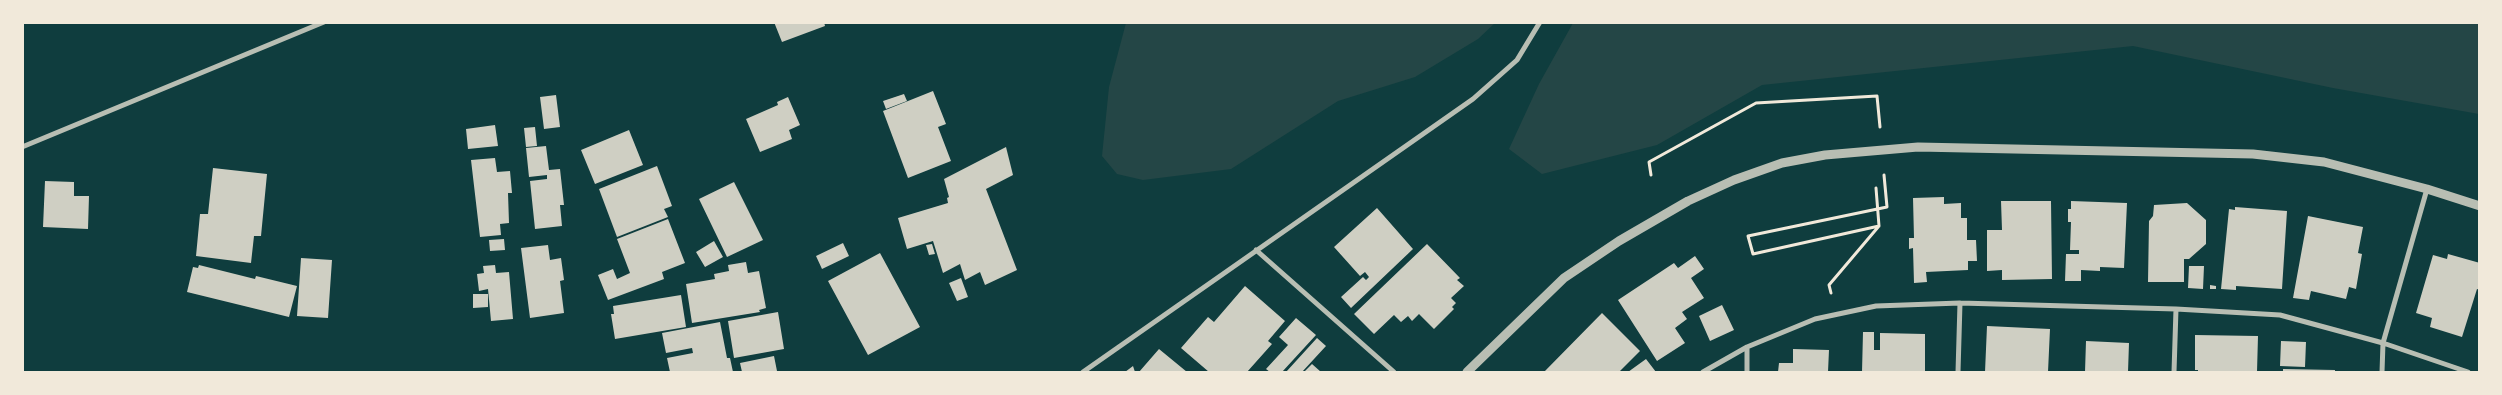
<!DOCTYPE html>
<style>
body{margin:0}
#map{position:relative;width:2502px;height:395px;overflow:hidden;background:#0f3d3e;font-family:"PT Sans",sans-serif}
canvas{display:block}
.frame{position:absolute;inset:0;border:24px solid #f1e9da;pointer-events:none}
</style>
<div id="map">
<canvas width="2502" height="395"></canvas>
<div class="frame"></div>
</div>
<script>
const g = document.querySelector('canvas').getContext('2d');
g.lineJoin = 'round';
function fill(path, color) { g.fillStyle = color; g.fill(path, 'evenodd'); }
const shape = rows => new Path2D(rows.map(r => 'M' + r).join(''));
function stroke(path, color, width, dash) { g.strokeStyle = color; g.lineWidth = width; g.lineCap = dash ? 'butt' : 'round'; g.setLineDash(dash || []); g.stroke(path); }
fill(shape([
 [1126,23,1126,22,1495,23,1478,39,1415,77,1338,101,1231,169,1143,180,1117,174,1102,156,1109,87],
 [1573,23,2479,23,2479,114,2333,88,2133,46,1762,85,1657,145,1542,174,1509,149,1539,84]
]), '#244646');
fill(shape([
 [774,22,824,22,825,26,782,42],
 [933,91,946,124,938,127,951,161,908,178,883,111],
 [904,94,907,101,886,109,883,101],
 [556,95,560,127,544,129,540,97],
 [788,97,800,125,789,130,792,139,760,152,746,119,778,105,777,102],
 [495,125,498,146,468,149,466,129],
 [535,127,537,146,526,147,524,128],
 [629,130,643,165,595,184,581,150],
 [546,146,549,170,560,169,564,205,560,205,562,226,535,229,530,181,547,179,547,175,529,177,526,148],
 [1006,147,1013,175,986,189,1017,270,985,285,980,272,965,280,960,264,943,273,933,241,907,249,898,218,948,203,947,198,949,197,944,179],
 [495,158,497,172,510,171,512,193,508,193,509,223,500,224,501,235,480,237,471,160],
 [657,166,672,206,664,209,668,217,617,237,599,189],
 [213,168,267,174,261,236,254,236,251,263,196,256,200,214,208,214],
 [45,181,74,182,74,196,89,196,88,229,43,227],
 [734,182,763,240,727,257,699,199],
 [1944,197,1944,204,1961,203,1961,218,1967,218,1967,240,1976,240,1977,261,1968,261,1968,270,1926,272,1927,282,1914,283,1913,248,1909,249,1909,238,1914,238,1913,198],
 [2001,201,2051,201,2052,279,2002,280,2002,270,1987,271,1987,230,2002,230],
 [2071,201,2127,203,2124,268,2100,267,2100,271,2081,270,2081,281,2065,281,2066,254,2079,254,2079,250,2070,250,2071,222,2068,222,2068,209,2071,209],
 [2187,203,2206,220,2206,244,2189,259,2184,259,2184,282,2148,282,2149,221,2153,216,2154,205],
 [2235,207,2287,211,2282,289,2236,286,2236,290,2221,289,2229,209,2235,210],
 [1377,208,1413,249,1351,308,1341,297,1363,277,1366,280,1369,277,1365,272,1360,276,1334,247],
 [2308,216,2363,227,2358,253,2362,254,2356,289,2349,287,2346,299,2311,291,2309,300,2293,298],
 [668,219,685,263,662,272,664,279,608,300,598,275,613,269,617,279,630,273,617,239],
 [504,239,505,250,490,251,489,240],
 [714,241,723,257,705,267,696,252],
 [843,243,849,256,822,269,816,256],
 [932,244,935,254,929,255,926,245],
 [1427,244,1460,278,1457,280,1464,286,1451,298,1456,303,1452,307,1454,309,1434,329,1419,314,1412,321,1408,316,1401,322,1394,315,1374,334,1354,314],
 [548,245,550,260,561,258,564,280,560,281,564,313,530,318,521,248],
 [880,253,920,327,868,355,828,281],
 [2448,254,2480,263,2480,290,2477,289,2462,337,2430,327,2432,318,2416,313,2433,255,2447,259],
 [1695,256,1704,269,1691,278,1704,298,1682,312,1687,319,1675,328,1685,343,1657,361,1618,300,1674,263,1678,268],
 [301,258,332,260,328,318,297,316],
 [746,262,748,273,759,271,766,308,759,310,760,312,692,323,686,284,715,279,714,274,729,271,728,265],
 [199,265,255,279,256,276,297,286,289,317,187,292,193,267,198,268],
 [495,265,496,273,509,272,513,319,491,321,488,289,479,291,477,274,484,273,483,266],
 [2189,266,2204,266,2203,289,2188,288],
 [961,278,968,297,957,301,949,283],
 [2210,285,2216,286,2216,289,2210,289],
 [1245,286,1285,321,1268,341,1272,344,1247,372,1209,372,1181,348,1208,317,1214,322],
 [473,294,488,294,488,307,473,308],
 [681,295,686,327,615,339,611,314,614,314,613,306],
 [1722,305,1734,330,1710,341,1699,316],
 [778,312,784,349,734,358,728,321],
 [1602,313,1640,351,1619,372,1544,372],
 [1296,318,1316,335,1282,372,1270,372,1266,369,1288,345,1279,337],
 [720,322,727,358,730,358,733,372,670,372,667,358,693,353,692,348,666,353,662,333],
 [1987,326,2050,329,2048,372,1985,372],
 [1863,332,1874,332,1874,350,1880,350,1880,333,1925,334,1925,372,1862,372],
 [2195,335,2258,336,2257,372,2198,372,2198,370,2195,370],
 [1317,338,1326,346,1302,372,1286,372],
 [2086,341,2129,343,2128,372,2085,372],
 [2281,341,2306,342,2305,367,2280,366],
 [1159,349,1187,372,1139,372],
 [1793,349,1829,350,1828,372,1778,372,1779,363,1793,363],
 [774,356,777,371,742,372,740,363],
 [1646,359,1656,372,1628,372],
 [1312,364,1321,372,1304,372],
 [1133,366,1135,372,1125,372],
 [2283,369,2335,370,2335,372,2283,372]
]), '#cfcfc3');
stroke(shape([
 [1651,175,1649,162,1756,103,1877,96,1880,127],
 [1876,188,1879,226],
 [1831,293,1829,285,1879,226,1753,254,1748,236,1887,207,1884,175]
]), '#f1e9da', 3);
stroke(shape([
 [22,147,324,22],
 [1256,250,1394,372],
 [1083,372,1473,99,1517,60,1540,22],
 [1703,372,1747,347,1815,319,1876,306,1960,303,2176,309,2280,315,2383,343,2468,372],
 [1747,372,1747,347],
 [1958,372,1960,303],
 [2174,372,2176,309],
 [2382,372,2383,343,2427,189]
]), '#b8beb3', 5);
stroke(shape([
 [1467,372,1564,278,1619,241,1688,201,1734,180,1782,163,1825,155,1918,147,2253,154,2324,162,2427,189,2480,206]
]), '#b8beb3', 9);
</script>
